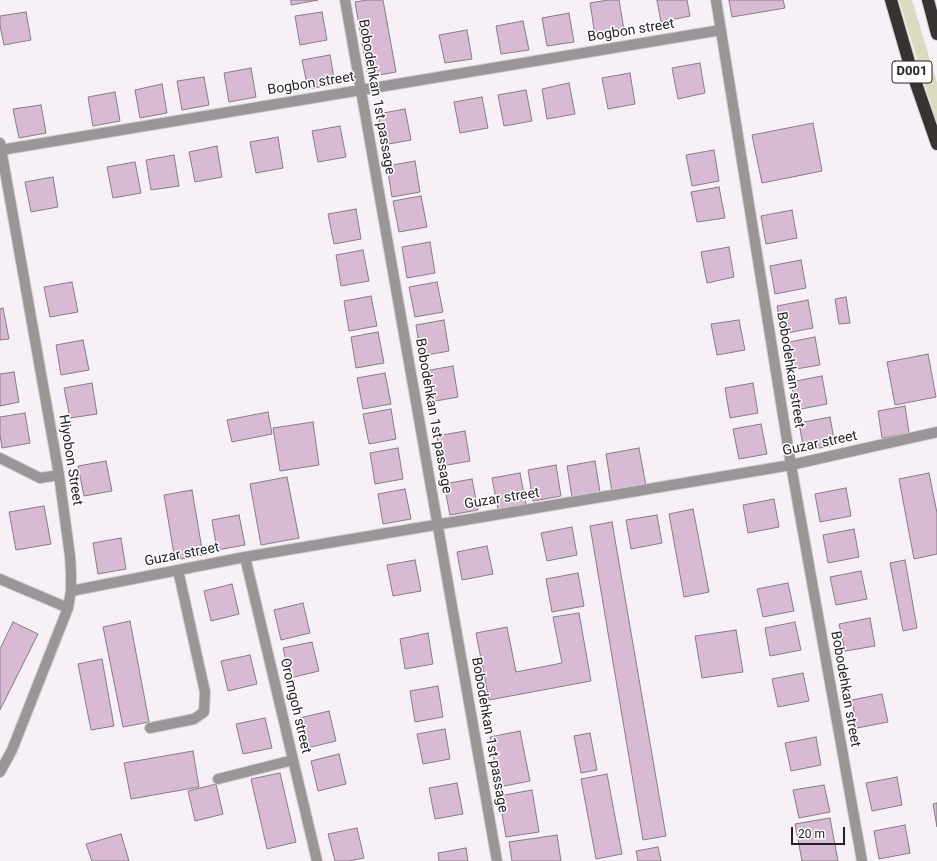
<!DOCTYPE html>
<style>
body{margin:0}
#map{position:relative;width:937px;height:861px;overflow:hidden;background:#f7f1f7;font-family:Roboto,sans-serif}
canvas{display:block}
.scale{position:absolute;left:791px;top:827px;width:54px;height:18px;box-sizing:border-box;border:2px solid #242224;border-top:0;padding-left:5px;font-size:12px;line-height:14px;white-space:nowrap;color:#242224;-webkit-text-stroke:3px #fff;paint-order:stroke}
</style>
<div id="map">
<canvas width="937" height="861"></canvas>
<div class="scale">20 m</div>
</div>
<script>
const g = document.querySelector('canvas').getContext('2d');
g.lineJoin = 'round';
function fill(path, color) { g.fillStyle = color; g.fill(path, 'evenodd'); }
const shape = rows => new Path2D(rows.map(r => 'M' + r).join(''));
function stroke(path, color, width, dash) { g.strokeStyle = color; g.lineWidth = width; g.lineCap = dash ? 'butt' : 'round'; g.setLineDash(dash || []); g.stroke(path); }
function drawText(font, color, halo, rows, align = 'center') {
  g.font = font + ' Roboto,sans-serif'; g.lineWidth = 3; g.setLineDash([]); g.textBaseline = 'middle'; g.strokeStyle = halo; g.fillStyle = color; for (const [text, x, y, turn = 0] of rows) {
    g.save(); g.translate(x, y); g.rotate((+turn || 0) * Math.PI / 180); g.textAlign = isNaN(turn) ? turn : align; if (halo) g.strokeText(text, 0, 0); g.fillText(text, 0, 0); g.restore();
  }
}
fill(shape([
 [899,0,912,0,937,83,937,125]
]), '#d9dcbe');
const building = shape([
 [291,0,318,0,291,5,291,0],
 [367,0,383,0,396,72,368,77,355,2,367,0],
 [608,0,619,0,624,30,595,35,590,3,608,0],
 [657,0,687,0,690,16,661,22,657,0],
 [729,0,783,0,785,8,732,17,729,0],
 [26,12,31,40,4,45,0,25,0,16,26,12],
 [322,12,327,40,300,45,295,16,322,12],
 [569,13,574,42,547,46,542,18,569,13],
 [523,21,529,50,501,54,496,26,523,21],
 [467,30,472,59,445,63,439,35,467,30],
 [330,55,335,84,308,89,302,60,330,55],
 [700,63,705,93,678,99,672,68,700,63],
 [251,68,256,97,229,102,224,73,251,68],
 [630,73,635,104,608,109,602,78,630,73],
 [204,77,209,105,182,110,177,81,204,77],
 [569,83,575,114,547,119,542,89,569,83],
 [162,84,167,113,140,118,135,90,162,84],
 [526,90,532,121,504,126,498,95,526,90],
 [115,92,120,121,93,126,88,97,115,92],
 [482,97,488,128,460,133,454,102,482,97],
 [41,105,46,133,19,138,13,109,41,105],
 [405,109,411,140,383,145,378,114,405,109],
 [813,123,822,171,762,183,752,135,813,123],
 [340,126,346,157,318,162,312,131,340,126],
 [278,137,283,168,256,173,250,142,278,137],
 [217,146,222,177,195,182,189,152,217,146],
 [714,150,719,181,692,186,686,155,714,150],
 [174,155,179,186,151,190,146,160,174,155],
 [415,161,420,192,392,197,387,166,415,161],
 [135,162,141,193,113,198,107,167,135,162],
 [53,177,58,207,31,212,25,182,53,177],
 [719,187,725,218,697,222,691,192,719,187],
 [421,196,427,227,399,232,393,201,421,196],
 [356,209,361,239,334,244,328,214,356,209],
 [792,210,797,238,766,244,761,216,792,210],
 [430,242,435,273,407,278,402,247,430,242],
 [729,247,734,277,707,283,701,252,729,247],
 [363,250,369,281,341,286,336,255,363,250],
 [801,260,806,288,775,294,770,266,801,260],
 [72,282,78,312,50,317,44,287,72,282],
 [437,282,443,312,415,317,409,287,437,282],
 [371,296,377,326,349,331,344,301,371,296],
 [846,297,850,323,839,324,835,299,846,297],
 [808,300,813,328,782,334,777,306,808,300],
 [3,308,9,339,0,340,0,309,3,308],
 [444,320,449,351,421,356,416,325,444,320],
 [739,320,745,350,717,355,711,324,739,320],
 [378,332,384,363,356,368,351,337,378,332],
 [815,337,820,365,790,370,784,343,815,337],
 [83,340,89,370,61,375,56,345,83,340],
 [928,354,936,397,895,405,887,362,928,354],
 [453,366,458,397,430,402,425,371,453,366],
 [14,372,19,402,0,406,0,374,14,372],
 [385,373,391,404,363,409,357,378,385,373],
 [822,376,827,404,796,410,791,382,822,376],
 [92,383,97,414,70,418,64,388,92,383],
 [753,383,758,413,730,418,725,388,753,383],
 [905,406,909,433,882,438,878,411,905,406],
 [391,409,396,439,369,444,363,414,391,409],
 [268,412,272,434,232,442,227,420,268,412],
 [25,413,30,443,2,448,0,435,0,417,25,413],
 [830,417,835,445,804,451,799,423,830,417],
 [313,422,319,465,280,471,273,428,313,422],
 [761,424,767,454,739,459,733,429,761,424],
 [465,431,470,461,442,466,437,436,465,431],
 [398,448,403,479,375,484,370,453,398,448],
 [639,448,646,486,612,492,606,454,639,448],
 [106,461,112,491,84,496,78,466,106,461],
 [595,461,600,492,572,497,567,466,595,461],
 [556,465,561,496,533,501,528,470,556,465],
 [520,473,526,504,498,509,492,478,520,473],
 [929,473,937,513,937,554,914,559,899,479,929,473],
 [287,477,299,538,261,545,250,484,287,477],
 [472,479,478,510,450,515,444,484,472,479],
 [846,488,851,516,820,522,815,494,846,488],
 [405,489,411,519,383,524,378,494,405,489],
 [192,490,203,555,175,560,164,495,192,490],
 [774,499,779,527,748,533,743,505,774,499],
 [44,506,51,544,16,550,9,512,44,506],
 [693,509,709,592,684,597,669,514,693,509],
 [239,515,245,545,217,550,212,520,239,515],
 [657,515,662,543,631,549,626,520,657,515],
 [612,522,666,836,643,840,590,526,612,522],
 [572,527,577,555,547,561,541,533,572,527],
 [854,529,859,557,828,563,823,535,854,529],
 [121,538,126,569,98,574,93,543,121,538],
 [487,546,493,574,462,580,457,552,487,546],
 [415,560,421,591,393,596,387,565,415,560],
 [905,560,917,628,903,631,890,563,905,560],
 [861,571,867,599,836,605,830,577,861,571],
 [578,573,584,606,552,612,546,579,578,573],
 [788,583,794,611,763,617,757,589,788,583],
 [232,584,239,614,211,621,204,591,232,584],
 [303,603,310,633,281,640,274,610,303,603],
 [579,613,591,681,489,700,476,633,507,627,516,672,562,663,553,617,579,613],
 [870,618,875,646,845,651,839,624,870,618],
 [130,621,149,722,123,727,103,627,130,621],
 [13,622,38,634,0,710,0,649,13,622],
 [795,622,801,650,770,656,765,628,795,622],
 [736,630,743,672,702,678,695,636,736,630],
 [428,633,433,664,405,669,400,639,428,633],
 [312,642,319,671,290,678,283,648,312,642],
 [250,655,257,684,228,691,221,661,250,655],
 [102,659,114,726,91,730,78,664,102,659],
 [803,673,809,701,778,707,772,679,803,673],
 [438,686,443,717,415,722,410,691,438,686],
 [882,694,888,722,857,728,852,700,882,694],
 [329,711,336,741,307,748,300,718,329,711],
 [265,718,272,748,243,754,236,724,265,718],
 [445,729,450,759,423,764,417,734,445,729],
 [520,731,530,781,499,787,490,737,520,731],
 [590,733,597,770,581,773,574,736,590,733],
 [816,737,821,765,791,771,785,743,816,737],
 [193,751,199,787,131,799,124,763,193,751],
 [339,754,346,784,318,791,311,761,339,754],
 [280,773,296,842,267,849,251,779,280,773],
 [607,774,622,854,596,859,581,779,607,774],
 [897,777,902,805,872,811,866,783,897,777],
 [457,783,463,814,435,819,429,788,457,783],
 [216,784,223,814,195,821,188,791,216,784],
 [824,785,830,812,799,818,793,790,824,785],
 [532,790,539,832,506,837,499,796,532,790],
 [937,803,937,827,933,804,937,803],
 [830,818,838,861,802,861,795,824,830,818],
 [905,825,910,853,879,859,874,831,905,825],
 [357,828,364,858,349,861,335,861,328,834,357,828],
 [121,834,129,861,92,861,86,844,121,834],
 [557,835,561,861,512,861,509,842,557,835],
 [658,847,661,861,638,861,636,851,658,847],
 [466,848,468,861,439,861,438,853,466,848]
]);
fill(building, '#d9bad4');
stroke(building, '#847e83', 1);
const minor = shape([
 [345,0,497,861],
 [716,0,791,465,862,861],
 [0,143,59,475,70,556,71,573,71,591,68,608,12,750,0,772],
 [1,150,721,30],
 [0,458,40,478,59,475],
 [245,557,317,861],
 [0,579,68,608],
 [71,591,245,557,791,465,937,432],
 [150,728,194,719,204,712,205,692,178,570],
 [218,779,293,760]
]);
const highway = shape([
 [891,0,911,69,937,144],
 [928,0,937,34]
]);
stroke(minor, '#d1ccd1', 12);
stroke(highway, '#d1ccd1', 14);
stroke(minor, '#9a9695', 10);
stroke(highway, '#383230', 12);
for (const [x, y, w] of [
 [912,72,40]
]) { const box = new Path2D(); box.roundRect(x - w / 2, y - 11, w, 22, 3); g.fillStyle = '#fff'; g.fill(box); stroke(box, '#242224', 1); }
drawText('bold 13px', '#242224', null, [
 ["D001",912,72]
]);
drawText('14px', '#242224', '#fff', [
 ["Bogbon street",631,31,-9],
 ["Bogbon street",311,84,-9],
 ["Bobodehkan 1st passage",376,97,80],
 ["Bobodehkan street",790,370,81],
 ["Bobodehkan 1st passage",433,416,80],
 ["Guzar street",820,444,-12],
 ["Hiyobon Street",70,460,81],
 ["Guzar street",502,499,-9],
 ["Guzar street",182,555,-11],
 ["Bobodehkan street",845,689,80],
 ["Oromgoh street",295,706,77],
 ["Bobodehkan 1st passage",489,735,80]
]);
</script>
